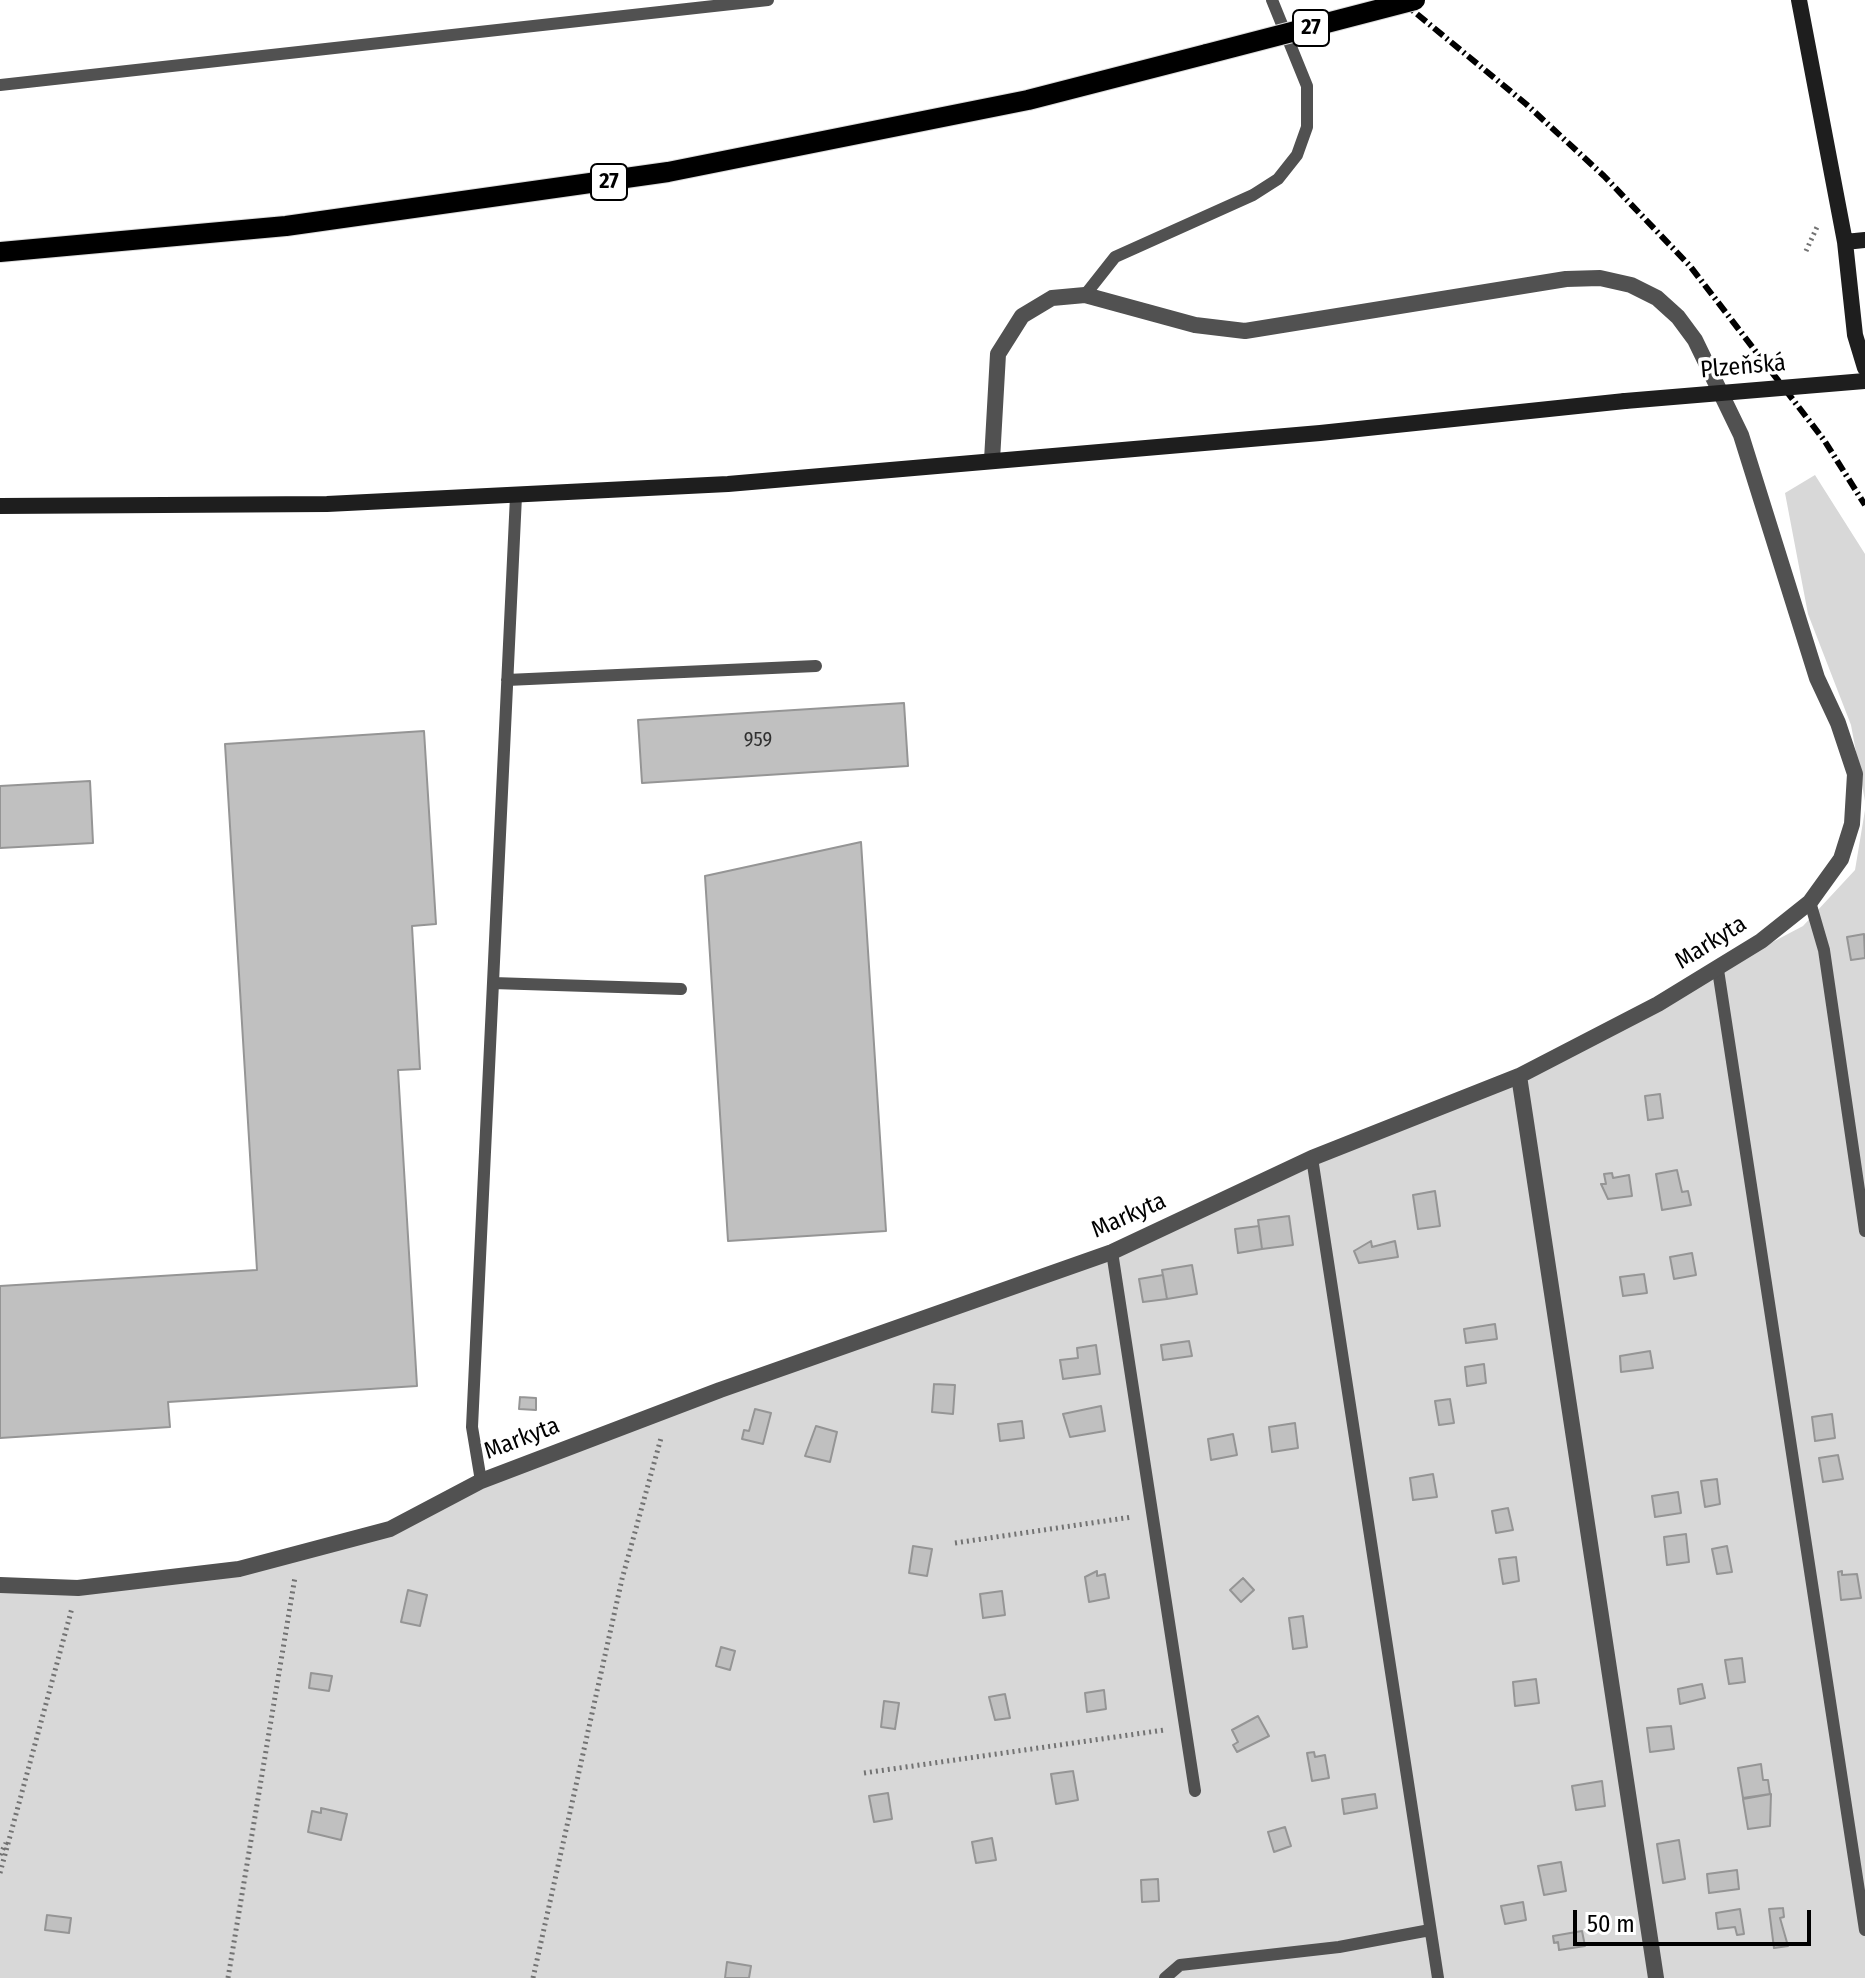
<!DOCTYPE html>
<meta charset="utf-8">
<style>
body{margin:0}
#map{position:relative;width:1865px;height:1978px;overflow:hidden;background:#fff;font-family:"Fira Sans Condensed",sans-serif}
canvas{display:block}
.scale{position:absolute;left:1573px;top:1910px;width:238px;height:36px;box-sizing:border-box;border:4px solid #000;border-top:0;padding-left:10px;font-size:24px;line-height:28px;white-space:nowrap;color:#000;-webkit-text-stroke:6px #fff;paint-order:stroke}
</style>
<div id="map">
<canvas width="1865" height="1978"></canvas>
<div class="scale">50 m</div>
</div>
<script>
const g = document.querySelector('canvas').getContext('2d');
g.lineJoin = 'round';
function fill(path, color) { g.fillStyle = color; g.fill(path, 'evenodd'); }
const shape = rows => new Path2D(rows.map(r => 'M' + r).join(''));
function stroke(path, color, width, dash) { g.strokeStyle = color; g.lineWidth = width; g.lineCap = dash ? 'butt' : 'round'; g.setLineDash(dash || []); g.stroke(path); }
function drawText(font, color, halo, rows, align = 'center') {
  g.font = font + ' "Fira Sans Condensed",sans-serif'; g.lineWidth = 7; g.setLineDash([]); g.textBaseline = 'middle'; g.strokeStyle = halo; g.fillStyle = color; for (const [text, x, y, turn = 0] of rows) {
    g.save(); g.translate(x, y); g.rotate((+turn || 0) * Math.PI / 180); g.textAlign = isNaN(turn) ? turn : align; if (halo) g.strokeText(text, 0, 0); g.fillText(text, 0, 0); g.restore();
  }
}
fill(shape([
 [1815,475,1865,554,1865,801,1851,725,1808,614,1785,493],
 [1865,810,1865,1978,0,1978,0,1585,239,1569,390,1529,481,1481,1112,1252,1519,1076,1803,926,1855,870]
]), '#d8d8d8');
const building = shape([
 [904,703,908,766,642,783,638,720,904,703],
 [424,731,436,924,412,926,420,1069,398,1070,417,1386,168,1402,170,1427,0,1438,0,1286,257,1270,225,744,424,731],
 [90,781,93,843,0,848,0,786,90,781],
 [861,842,886,1231,728,1241,705,876,861,842],
 [1864,934,1865,958,1851,960,1847,937,1864,934],
 [1660,1094,1663,1118,1648,1120,1645,1096,1660,1094],
 [1677,1170,1682,1192,1688,1191,1691,1205,1662,1210,1656,1174,1677,1170],
 [1612,1173,1613,1178,1629,1175,1632,1196,1608,1199,1601,1184,1606,1184,1604,1174,1612,1173],
 [1435,1191,1440,1226,1418,1229,1413,1195,1435,1191],
 [1289,1216,1293,1245,1262,1249,1258,1220,1289,1216],
 [1259,1226,1262,1249,1238,1253,1235,1229,1259,1226],
 [1371,1241,1372,1247,1395,1241,1398,1257,1359,1263,1354,1251,1371,1241],
 [1692,1253,1696,1275,1674,1279,1670,1257,1692,1253],
 [1192,1265,1197,1294,1167,1299,1162,1270,1192,1265],
 [1644,1274,1647,1293,1623,1296,1620,1277,1644,1274],
 [1163,1275,1167,1299,1143,1302,1139,1279,1163,1275],
 [1495,1324,1497,1339,1466,1343,1464,1329,1495,1324],
 [1189,1341,1192,1356,1163,1360,1161,1345,1189,1341],
 [1096,1345,1100,1374,1063,1379,1060,1360,1078,1358,1077,1348,1096,1345],
 [1650,1351,1653,1368,1621,1372,1620,1356,1650,1351],
 [1484,1364,1486,1383,1467,1386,1465,1367,1484,1364],
 [934,1384,955,1385,953,1414,932,1412,934,1384],
 [520,1397,536,1398,536,1410,519,1409,520,1397],
 [1450,1399,1454,1423,1439,1425,1435,1401,1450,1399],
 [1101,1406,1105,1431,1070,1437,1063,1414,1101,1406],
 [755,1409,771,1413,763,1444,742,1439,744,1430,749,1431,755,1409],
 [1832,1414,1835,1438,1815,1441,1812,1417,1832,1414],
 [1022,1421,1024,1438,1000,1441,998,1424,1022,1421],
 [1295,1423,1298,1448,1272,1452,1269,1427,1295,1423],
 [816,1426,837,1432,830,1462,805,1456,816,1426],
 [1233,1434,1237,1455,1211,1460,1208,1439,1233,1434],
 [1838,1455,1843,1479,1823,1482,1819,1458,1838,1455],
 [1433,1474,1437,1497,1413,1500,1410,1478,1433,1474],
 [1717,1479,1720,1504,1705,1507,1701,1481,1717,1479],
 [1678,1492,1681,1513,1655,1517,1652,1496,1678,1492],
 [1508,1508,1513,1530,1496,1533,1492,1511,1508,1508],
 [1686,1534,1689,1562,1667,1565,1664,1537,1686,1534],
 [913,1546,932,1549,927,1576,909,1573,913,1546],
 [1727,1546,1732,1572,1717,1574,1712,1549,1727,1546],
 [1516,1557,1519,1581,1503,1584,1499,1559,1516,1557],
 [1097,1571,1097,1576,1105,1574,1109,1598,1089,1602,1085,1577,1097,1571],
 [1842,1571,1842,1575,1857,1574,1861,1598,1841,1600,1838,1572,1842,1571],
 [1243,1578,1254,1590,1241,1602,1230,1590,1243,1578],
 [408,1590,427,1595,420,1626,401,1622,408,1590],
 [1002,1591,1005,1615,983,1618,980,1594,1002,1591],
 [1303,1616,1307,1647,1293,1649,1289,1618,1303,1616],
 [721,1647,735,1651,730,1670,716,1666,721,1647],
 [1742,1658,1745,1682,1729,1684,1725,1660,1742,1658],
 [311,1673,332,1676,329,1691,309,1688,311,1673],
 [1536,1679,1539,1703,1515,1706,1513,1682,1536,1679],
 [1702,1684,1705,1698,1680,1704,1678,1689,1702,1684],
 [1104,1690,1106,1709,1087,1712,1085,1693,1104,1690],
 [1005,1694,1010,1718,995,1720,989,1697,1005,1694],
 [884,1701,899,1703,895,1729,881,1727,884,1701],
 [1258,1716,1269,1736,1237,1752,1233,1745,1238,1742,1232,1730,1258,1716],
 [1671,1726,1674,1749,1650,1752,1647,1728,1671,1726],
 [1314,1752,1315,1757,1325,1755,1329,1778,1312,1781,1307,1753,1314,1752],
 [1761,1764,1763,1780,1768,1780,1770,1794,1743,1798,1738,1768,1761,1764],
 [1073,1771,1078,1800,1056,1804,1051,1774,1073,1771],
 [1602,1781,1605,1806,1576,1810,1572,1786,1602,1781],
 [888,1793,892,1819,874,1822,869,1796,888,1793],
 [1375,1794,1377,1808,1344,1814,1342,1799,1375,1794],
 [1771,1794,1770,1826,1748,1829,1743,1799,1771,1794],
 [321,1808,347,1814,341,1840,308,1832,312,1811,321,1813,321,1808],
 [1285,1827,1291,1846,1274,1852,1268,1832,1285,1827],
 [992,1838,996,1860,976,1863,972,1842,992,1838],
 [1679,1840,1685,1879,1663,1883,1657,1844,1679,1840],
 [1561,1862,1566,1891,1544,1895,1538,1866,1561,1862],
 [1737,1870,1739,1889,1709,1893,1707,1874,1737,1870],
 [1158,1879,1159,1901,1142,1902,1141,1880,1158,1879],
 [1523,1902,1526,1920,1505,1924,1501,1906,1523,1902],
 [1783,1908,1784,1917,1780,1918,1788,1946,1774,1948,1769,1909,1783,1908],
 [1740,1909,1744,1934,1737,1935,1735,1927,1718,1929,1716,1913,1740,1909],
 [47,1915,71,1918,69,1933,45,1930,47,1915],
 [1582,1931,1585,1946,1559,1950,1558,1942,1554,1943,1553,1936,1582,1931],
 [727,1962,751,1966,749,1978,725,1978,727,1962]
]);
fill(building, '#c0c0c0');
stroke(building, '#959595', 2);
const primary = shape([
 [0,252,286,226,668,172,1028,100,1207,54]
]);
stroke(primary, '#dbdbdb', 22);
stroke(shape([
 [1806,251,1817,227],
 [955,1543,1132,1517],
 [864,1773,1164,1730],
 [0,1855,6,1843],
 [0,1873,72,1608],
 [228,1978,295,1577],
 [533,1978,622,1579,661,1438]
]), '#737373', 5, [2, 4]);
stroke(shape([
 [0,85,768,0],
 [1085,295,1115,257,1253,195,1278,179,1297,155,1307,127,1307,86,1272,0],
 [507,680,816,666],
 [1810,902,1824,950,1865,1231],
 [1718,970,1865,1930],
 [493,983,681,989],
 [1312,1158,1438,1978],
 [1112,1252,1195,1791],
 [481,1481,472,1427,516,496],
 [1165,1978,1180,1965,1339,1947,1430,1930]
]), '#515151', 12);
stroke(shape([
 [1519,1076,1656,1978],
 [0,1585,78,1588,239,1569,390,1529,481,1481,720,1390,1112,1252,1312,1158,1519,1076,1658,1004,1761,941,1810,902,1841,859,1852,824,1855,774,1838,723,1817,678,1741,435,1695,340,1678,317,1657,298,1631,285,1600,278,1566,279,1245,331,1195,325,1085,295,1052,298,1022,316,998,354,992,460]
]), '#515151', 16);
stroke(shape([
 [1799,0,1845,242,1855,335,1865,368],
 [1845,242,1865,240],
 [0,506,327,504,728,484,1320,433,1625,401]
]), '#1e1e1e', 16);
stroke(primary, '#000', 20);
stroke(shape([
 [1400,0,1526,104,1604,176,1690,266,1824,440,1865,505]
]), '#000', 6, [12, 4, 2, 4]);
const primaryBridge = shape([
 [1207,54,1415,0]
]);
stroke(primaryBridge, '#dbdbdb', 22, []);
stroke(shape([
 [1625,401,1865,381]
]), '#1e1e1e', 16);
stroke(primaryBridge, '#000', 20);
drawText('20px', '#303030', null, [
 ["959",758,740]
]);
for (const [x, y, w] of [
 [1311,28,36],
 [609,182,36]
]) { const box = new Path2D(); box.roundRect(x - w / 2, y - 18, w, 36, 6); g.fillStyle = '#fff'; g.fill(box); stroke(box, '#000', 2); }
drawText('bold 22px', '#000', null, [
 ["27",1311,28],
 ["27",609,182]
]);
drawText('24px', '#000', '#fff', [
 ["Plzeňská",1743,367,-5],
 ["Markyta",1711,943,-32],
 ["Markyta",1129,1216,-24],
 ["Markyta",522,1439,-21]
]);
</script>
